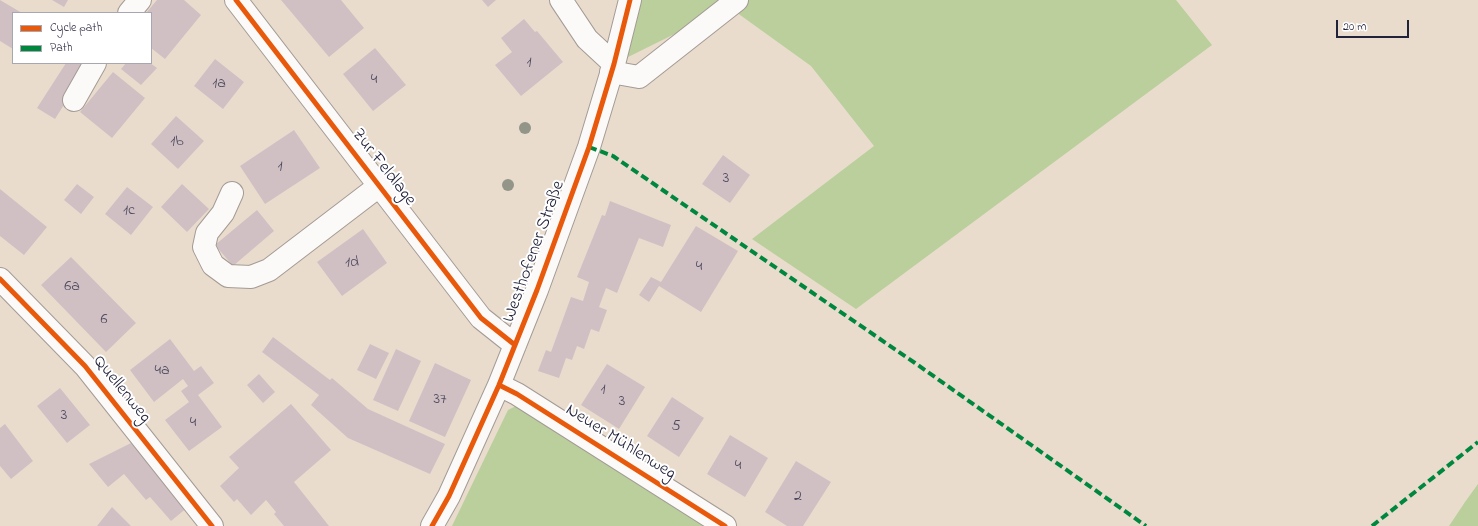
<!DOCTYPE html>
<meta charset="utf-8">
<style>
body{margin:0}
#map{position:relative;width:1478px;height:526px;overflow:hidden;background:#e9dccd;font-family:"Indie Flower",sans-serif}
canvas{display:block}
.legend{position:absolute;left:12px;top:12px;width:140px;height:52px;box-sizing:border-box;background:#fff;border:1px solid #a7a7b1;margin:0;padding:5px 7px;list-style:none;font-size:12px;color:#22223b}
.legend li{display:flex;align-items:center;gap:8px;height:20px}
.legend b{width:20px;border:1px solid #a7a7b1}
.scale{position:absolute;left:1336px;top:20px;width:73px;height:18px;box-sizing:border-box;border:2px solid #22223b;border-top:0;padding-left:5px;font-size:12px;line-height:14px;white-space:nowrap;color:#22223b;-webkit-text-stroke:3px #fff;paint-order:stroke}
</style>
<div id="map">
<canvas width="1478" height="526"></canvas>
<ul class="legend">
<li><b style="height:5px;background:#e8590c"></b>Cycle path</li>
<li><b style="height:5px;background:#00873e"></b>Path</li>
</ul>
<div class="scale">20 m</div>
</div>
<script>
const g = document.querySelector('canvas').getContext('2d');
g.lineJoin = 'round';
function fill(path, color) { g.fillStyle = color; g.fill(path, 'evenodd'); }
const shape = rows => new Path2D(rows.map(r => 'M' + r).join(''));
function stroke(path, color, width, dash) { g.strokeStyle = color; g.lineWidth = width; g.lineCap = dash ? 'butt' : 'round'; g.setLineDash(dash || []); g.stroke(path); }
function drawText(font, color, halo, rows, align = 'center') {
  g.font = font + ' "Indie Flower",sans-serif'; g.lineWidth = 4; g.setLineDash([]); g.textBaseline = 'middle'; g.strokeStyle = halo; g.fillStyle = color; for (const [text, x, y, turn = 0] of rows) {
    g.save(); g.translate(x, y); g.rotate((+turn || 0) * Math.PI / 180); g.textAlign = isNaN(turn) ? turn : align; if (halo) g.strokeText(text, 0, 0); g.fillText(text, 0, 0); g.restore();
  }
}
fill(shape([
 [630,0,1176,0,1212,45,856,309,752,239,874,146,811,66,729,7,614,64],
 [516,406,710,526,452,526,508,410],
 [1478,484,1478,526,1449,526,1465,502]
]), '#bacf9c');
fill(shape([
 [0,0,22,13,13,13,13,49,0,41],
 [52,0,68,0,64,7],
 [157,0,184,0,201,15,165,59,151,48,151,13,146,13],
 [281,0,341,0,364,28,329,57],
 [482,0,496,0,488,7],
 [524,19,535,32,537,31,563,62,521,96,495,65,512,52,501,38],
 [375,48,406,85,373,111,343,74],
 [215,59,244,82,223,109,194,86],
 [66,63,86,63,89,65,55,119,37,108],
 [126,63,150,63,157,68,141,85,121,69],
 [113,72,145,98,112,138,80,112],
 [176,116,204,141,178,169,151,144],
 [294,130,320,168,265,204,240,166],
 [723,155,750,175,730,203,702,184],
 [77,184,94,197,81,214,64,200],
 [182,184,209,209,187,232,161,207],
 [127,187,153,207,131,235,105,214],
 [0,189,47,227,24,255,0,236],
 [610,201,671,225,663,247,639,238,617,293,606,288,599,307,607,310,599,332,591,329,584,349,577,346,572,360,566,358,559,378,538,371,546,350,551,352,571,297,583,301,589,282,577,277,602,215,605,216],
 [257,210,274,231,233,266,215,245],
 [696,226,738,251,701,312,659,286,649,302,639,295,651,277,661,282],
 [363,229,387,263,342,296,317,262],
 [71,257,136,323,106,352,41,285],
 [273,337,330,380,332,378,368,409,445,444,430,474,348,438,311,405,319,395,262,352],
 [170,339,194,371,201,366,214,383,198,395,222,427,189,451,165,420,189,402,181,391,188,386,183,379,154,402,130,370],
 [370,344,389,353,376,379,357,370],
 [396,349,421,361,398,411,373,400],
 [435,363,471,380,445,437,409,421],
 [607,364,645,387,619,429,581,405],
 [259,374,275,392,263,403,247,385],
 [60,388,90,425,67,443,37,406],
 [672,397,704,418,679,457,647,436],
 [291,404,331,450,294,482,329,526,284,526,274,514,276,512,266,500,251,515,237,499,234,502,220,486,239,468,229,457],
 [5,424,33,461,11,479,0,466,0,428],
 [730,435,768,458,745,497,707,474],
 [133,442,188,507,171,521,150,497,146,500,124,474,108,487,89,464],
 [796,461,831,482,803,526,787,526,765,512],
 [112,507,131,526,97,526]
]), '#d0c0c4');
const minor = shape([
 [236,0,481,318,515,345],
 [561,0,587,39,614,64],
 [129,13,140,0],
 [611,72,639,77,737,0],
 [74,100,95,63],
 [232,193,223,213,207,233,204,247,213,265,228,276,251,277,269,270,379,186],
 [0,279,85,366,212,526],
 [499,385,517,394,725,526],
 [432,526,449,496,499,385,537,290,589,147,614,64,630,0]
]);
stroke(minor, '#a39b95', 24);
stroke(minor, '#fcfaf8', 22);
stroke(shape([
 [589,147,613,156,915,363,1146,526],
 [1372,526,1478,442]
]), '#00873e', 4, [8, 4]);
stroke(shape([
 [236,0,481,318,515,345],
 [0,279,85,366,212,526],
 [499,385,517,394,725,526],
 [432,526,449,496,499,385,537,290,589,147,614,64,630,0]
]), '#e8590c', 5);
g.fillStyle = '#929588';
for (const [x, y] of [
 [525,128],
 [508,185]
]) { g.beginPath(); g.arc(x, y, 6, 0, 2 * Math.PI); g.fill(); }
drawText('16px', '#4e4a5d', null, [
 ["1",529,63],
 ["4",374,80],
 ["1a",219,84],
 ["1b",177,142],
 ["1",280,167],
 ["3",726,179],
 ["1c",129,211],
 ["1d",352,263],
 ["4",699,267],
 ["6a",72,287],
 ["6",104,320],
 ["4a",162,371],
 ["1",603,390],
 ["37",440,400],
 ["3",622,402],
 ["3",64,416],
 ["4",193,423],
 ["5",676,427],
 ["4",738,466],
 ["2",798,497]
]);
drawText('18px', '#22223b', '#fff', [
 ["Zur Feldlage",383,168,52],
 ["Westhofener Straße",535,252,-70],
 ["Quellenweg",121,390,51],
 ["Neuer Mühlenweg",620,443,32]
]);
</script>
